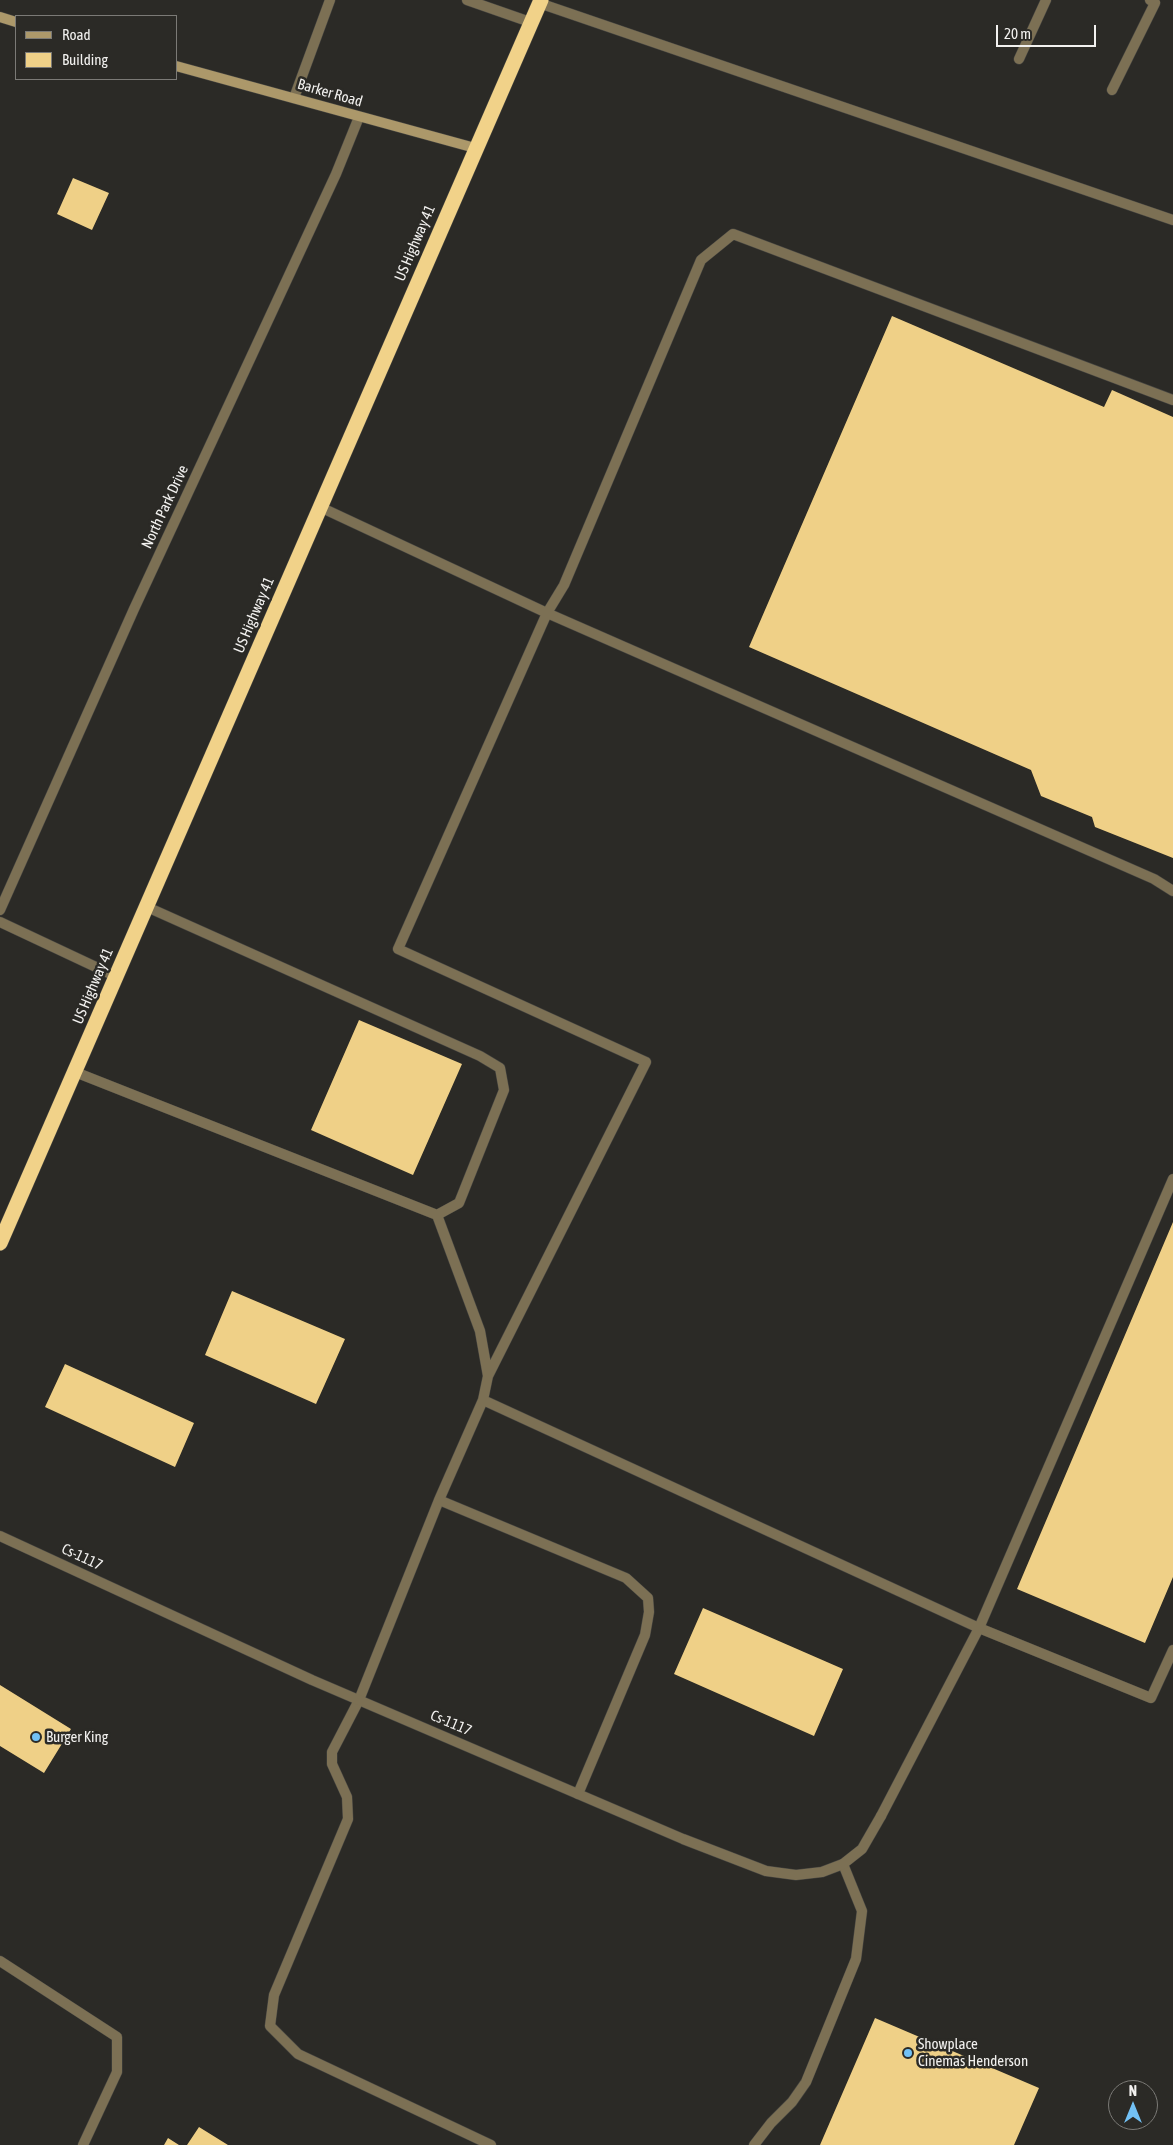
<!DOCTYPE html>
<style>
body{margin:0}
#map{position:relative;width:1173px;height:2145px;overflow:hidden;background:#2b2a26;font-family:"Asap Condensed",sans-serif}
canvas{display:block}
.legend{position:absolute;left:15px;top:15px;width:162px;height:65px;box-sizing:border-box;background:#2b2a26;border:1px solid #7b7a76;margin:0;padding:6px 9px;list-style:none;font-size:15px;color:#f2f1ef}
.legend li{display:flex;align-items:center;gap:10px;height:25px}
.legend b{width:25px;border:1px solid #7b7a76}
.north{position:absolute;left:1108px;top:2080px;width:50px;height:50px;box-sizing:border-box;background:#2b2a26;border:1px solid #7b7a76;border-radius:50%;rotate:0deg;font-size:14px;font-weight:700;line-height:20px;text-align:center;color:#f2f1ef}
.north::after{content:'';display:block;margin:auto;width:18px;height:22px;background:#72c1f5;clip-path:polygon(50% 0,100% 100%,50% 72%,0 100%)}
.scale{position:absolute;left:996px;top:25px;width:100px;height:22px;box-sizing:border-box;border:2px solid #f2f1ef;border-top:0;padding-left:6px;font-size:15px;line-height:18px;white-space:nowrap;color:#f2f1ef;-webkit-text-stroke:4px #2b2a26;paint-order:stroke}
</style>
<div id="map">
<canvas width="1173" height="2145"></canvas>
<ul class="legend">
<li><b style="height:6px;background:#ac986a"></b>Road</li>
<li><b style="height:14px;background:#efd087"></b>Building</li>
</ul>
<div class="north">N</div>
<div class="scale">20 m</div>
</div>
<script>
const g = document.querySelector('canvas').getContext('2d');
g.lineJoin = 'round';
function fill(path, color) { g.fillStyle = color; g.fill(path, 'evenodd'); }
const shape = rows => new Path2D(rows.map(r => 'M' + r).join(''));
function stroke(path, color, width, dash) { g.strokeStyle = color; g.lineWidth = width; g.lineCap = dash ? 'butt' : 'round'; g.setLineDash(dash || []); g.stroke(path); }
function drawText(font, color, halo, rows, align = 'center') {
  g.font = font + ' "Asap Condensed",sans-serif'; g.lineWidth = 5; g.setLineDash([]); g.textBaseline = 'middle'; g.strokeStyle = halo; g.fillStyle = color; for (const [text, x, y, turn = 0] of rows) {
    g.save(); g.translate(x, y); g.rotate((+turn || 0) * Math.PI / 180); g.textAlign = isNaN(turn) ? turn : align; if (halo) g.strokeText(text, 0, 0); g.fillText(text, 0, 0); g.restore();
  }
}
fill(shape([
 [73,178,109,193,92,230,57,214],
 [892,316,1104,407,1112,390,1173,417,1173,858,1095,827,1092,817,1041,796,1031,770,749,647],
 [359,1020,462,1064,413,1175,311,1130],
 [1173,1222,1173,1577,1145,1643,1017,1589],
 [232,1291,345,1339,316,1404,205,1355],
 [65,1364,194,1423,175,1467,45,1407],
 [703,1608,843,1669,814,1736,674,1674],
 [0,1685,71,1729,44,1773,0,1746],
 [875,2018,1039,2088,1014,2145,820,2145],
 [199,2127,228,2145,187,2145],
 [168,2138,179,2145,164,2145]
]), '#efd087');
const lane = shape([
 [467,0,530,22],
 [539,3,1173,220],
 [1019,59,1046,0],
 [1112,90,1155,3,1150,0],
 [294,98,330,0],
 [320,507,547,613,564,585,701,260,733,234,1173,400],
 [75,1072,437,1215,459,1203,504,1090,500,1068,480,1056,147,907],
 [437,1215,480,1331,488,1376,483,1400,439,1500,359,1700,332,1752,332,1764,347,1797,348,1819,274,1995,270,2026,298,2054,491,2145],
 [488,1376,646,1062,398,949,547,613,1154,879,1173,891],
 [483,1400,979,1628,1151,1698,1173,1650],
 [439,1500,626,1578,648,1598,649,1612,645,1635,578,1794],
 [881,1816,979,1628,1173,1179],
 [0,1961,117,2037,117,2072,83,2145],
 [754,2145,771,2123,792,2102,806,2082,856,1959,862,1911,843,1864]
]);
const street = shape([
 [0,910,134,609,336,174,359,117],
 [0,922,115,976],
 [0,1536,312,1680,683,1839,766,1871,796,1875,822,1872,843,1864,862,1849,881,1816]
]);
const secondary = shape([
 [0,17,16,22],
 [176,66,475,148]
]);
const highway = shape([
 [0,1243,541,0]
]);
stroke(lane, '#474642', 11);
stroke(street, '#474642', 11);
stroke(secondary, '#474642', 11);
stroke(highway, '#474642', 16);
stroke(lane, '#7c7054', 10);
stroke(street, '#7c7054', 10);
stroke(secondary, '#ac986a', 10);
stroke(highway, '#f1d289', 15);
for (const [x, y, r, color] of [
 [36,1737,5,"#72c1f5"],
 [908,2053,5,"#72c1f5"]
]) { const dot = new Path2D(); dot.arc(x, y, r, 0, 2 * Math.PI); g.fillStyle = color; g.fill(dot); stroke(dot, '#2b2a26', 2); }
drawText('15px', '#f2f1ef', '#2b2a26', [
 ["Barker Road",330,93,16],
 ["US Highway 41",415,243,-67],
 ["North Park Drive",165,507,-65],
 ["US Highway 41",254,615,-67],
 ["US Highway 41",93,986,-67],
 ["Cs-1117",82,1557,25],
 ["Cs-1117",451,1723,23]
]);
drawText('15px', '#f2f1ef', '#2b2a26', [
 ["Burger King",46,1737],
 ["Showplace",918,2044],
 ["Cinemas Henderson",918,2061]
], 'left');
</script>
